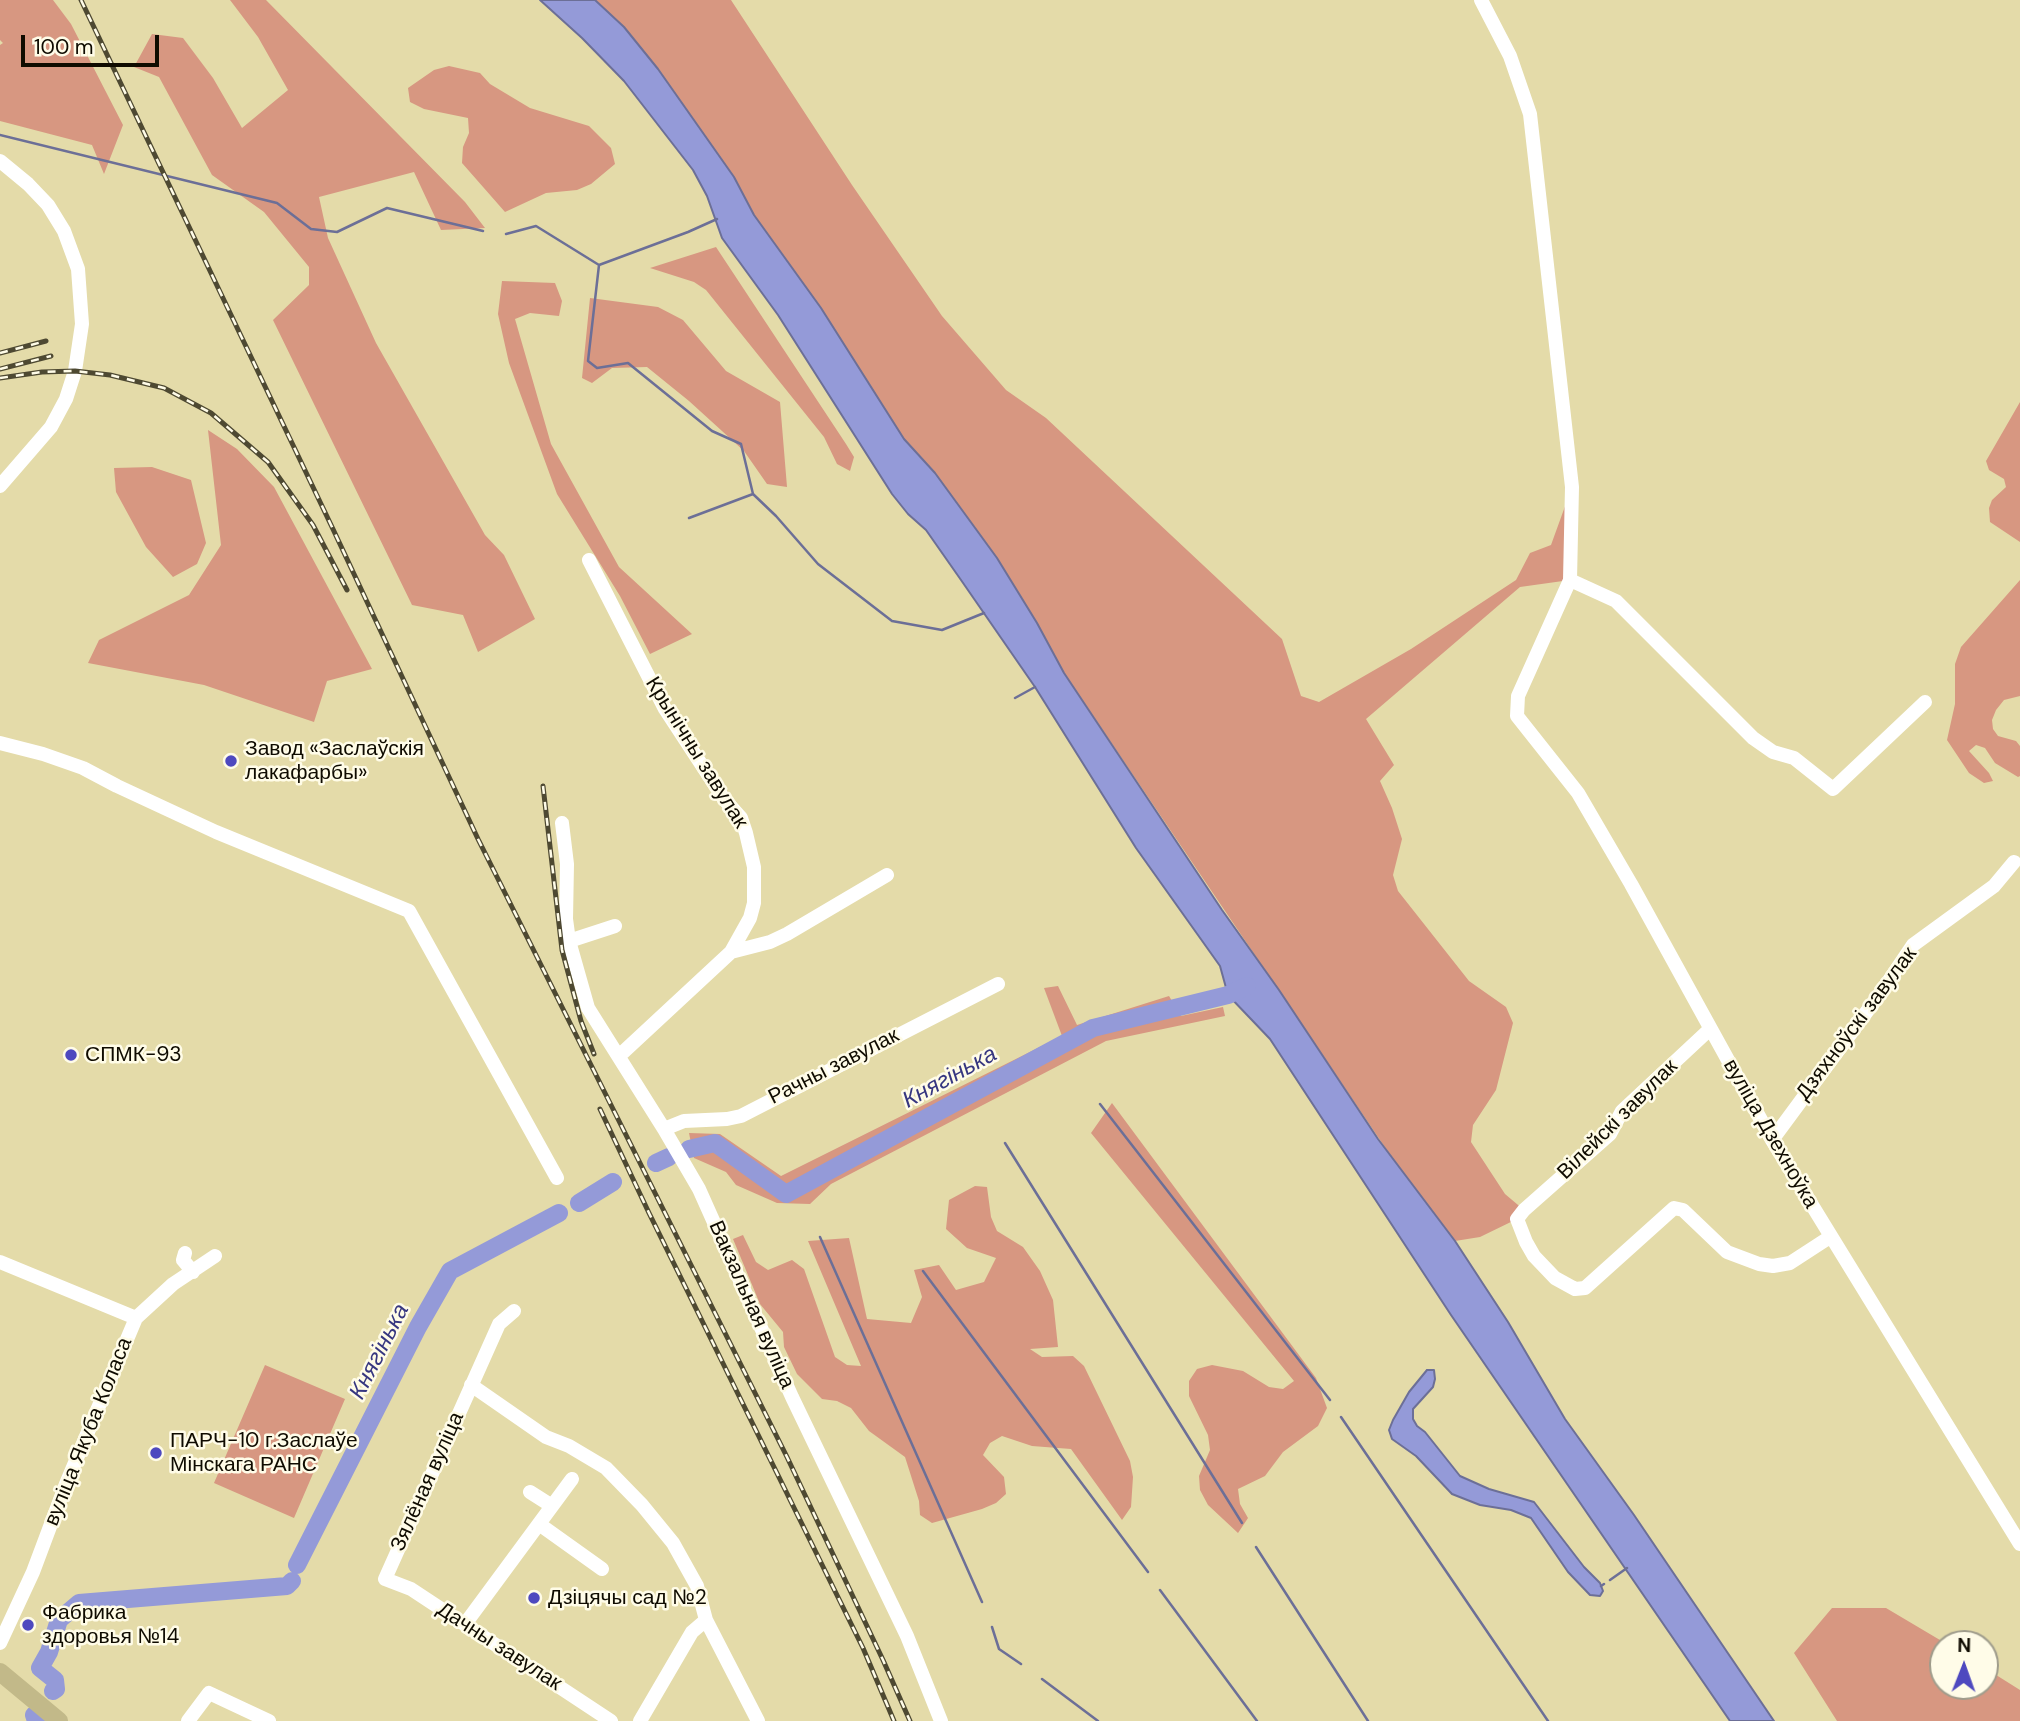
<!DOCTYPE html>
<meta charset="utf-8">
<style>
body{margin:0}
#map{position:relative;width:2020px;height:1721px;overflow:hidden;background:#e4dba9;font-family:"DM Sans",sans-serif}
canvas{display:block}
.north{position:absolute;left:1929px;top:1630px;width:70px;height:70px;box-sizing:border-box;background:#fffce8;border:2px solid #9f9c8b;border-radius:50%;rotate:1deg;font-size:19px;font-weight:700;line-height:28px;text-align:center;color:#0f0b00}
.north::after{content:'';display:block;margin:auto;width:24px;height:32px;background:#4e49bf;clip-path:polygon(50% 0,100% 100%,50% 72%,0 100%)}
.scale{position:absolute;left:21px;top:35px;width:138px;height:32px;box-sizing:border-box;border:4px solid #0f0b00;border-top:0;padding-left:9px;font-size:21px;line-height:24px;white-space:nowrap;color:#0f0b00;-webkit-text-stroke:5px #fffce8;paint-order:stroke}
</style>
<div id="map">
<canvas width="2020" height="1721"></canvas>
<div class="north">N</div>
<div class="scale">100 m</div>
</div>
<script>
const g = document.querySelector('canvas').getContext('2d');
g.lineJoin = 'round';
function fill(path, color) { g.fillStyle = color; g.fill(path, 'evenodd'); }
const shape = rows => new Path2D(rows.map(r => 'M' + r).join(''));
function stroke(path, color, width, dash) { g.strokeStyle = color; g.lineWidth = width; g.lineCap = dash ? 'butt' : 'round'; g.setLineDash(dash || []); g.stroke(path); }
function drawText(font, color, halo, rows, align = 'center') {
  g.font = font + ' "DM Sans",sans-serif'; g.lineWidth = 5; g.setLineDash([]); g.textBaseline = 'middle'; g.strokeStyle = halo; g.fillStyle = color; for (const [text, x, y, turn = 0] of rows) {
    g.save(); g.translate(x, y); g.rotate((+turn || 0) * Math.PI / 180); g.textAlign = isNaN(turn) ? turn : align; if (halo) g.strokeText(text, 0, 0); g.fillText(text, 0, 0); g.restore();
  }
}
fill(shape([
 [0,0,53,0,71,24,123,125,104,174,92,145,0,121,0,45,3,43,0,40],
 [230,0,266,0,465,202,485,228,441,230,414,172,319,197,328,238,376,343,485,535,504,555,535,619,478,652,463,615,412,605,273,320,309,285,309,267,264,212,212,175,159,77,134,67,152,34,183,38,213,78,242,128,288,90,258,37],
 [595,0,731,0,852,185,942,316,1006,390,1046,418,1282,639,1301,696,1319,702,1411,649,1516,580,1530,553,1551,545,1572,487,1570,580,1520,587,1366,719,1394,765,1380,781,1392,808,1402,839,1393,875,1398,891,1469,981,1506,1007,1513,1023,1496,1090,1473,1125,1471,1142,1505,1194,1524,1210,1517,1219,1480,1237,1455,1241,1403,1174,1064,673,1037,623,997,558,935,473,904,439,821,308,754,215,734,177,658,69,624,27],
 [449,66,480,73,490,84,530,108,589,126,611,148,615,164,591,184,577,190,546,193,505,212,462,163,463,147,469,133,468,118,424,109,410,102,408,88,434,70],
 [716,247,846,444,854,457,850,471,837,464,824,437,706,290,694,282,650,268],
 [502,281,555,283,562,301,559,316,530,313,515,319,551,444,619,567,692,634,650,654,620,596,557,494,509,363,498,314],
 [590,298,658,307,683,320,726,371,780,402,787,487,767,484,744,451,689,401,647,367,612,368,592,383,582,378],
 [2020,402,2020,542,1990,522,1989,508,1992,500,2006,487,2004,479,1989,470,1986,461],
 [208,430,237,449,274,487,372,669,327,681,314,722,204,685,88,663,99,640,189,595,221,545],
 [152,467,191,480,206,543,197,564,173,577,146,547,116,492,114,468],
 [2020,580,2020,696,2004,700,1996,710,1992,720,1993,729,1998,736,2016,741,2020,746,2020,776,2018,777,1995,763,1985,748,1976,745,1969,751,1989,773,1993,781,1984,783,1969,773,1947,740,1955,704,1955,664,1961,647],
 [1058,986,1077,1025,1169,996,1181,1016,1223,1007,1225,1016,1106,1041,831,1184,810,1204,777,1203,736,1185,726,1172,694,1158,689,1133,720,1134,781,1176,1062,1036,1044,988],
 [1112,1103,1316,1378,1327,1408,1318,1426,1283,1452,1265,1476,1238,1489,1240,1504,1248,1518,1238,1533,1208,1505,1200,1490,1199,1476,1210,1450,1208,1435,1189,1396,1189,1381,1197,1369,1212,1365,1243,1371,1269,1387,1283,1389,1294,1381,1091,1133],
 [975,1186,987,1187,991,1217,997,1231,1023,1247,1040,1271,1053,1300,1058,1347,1030,1349,1042,1357,1073,1356,1084,1366,1130,1461,1133,1477,1131,1507,1122,1520,1071,1449,1032,1446,1002,1436,990,1443,983,1455,1004,1477,1006,1494,996,1503,982,1509,932,1523,920,1515,919,1501,905,1457,869,1431,851,1408,837,1401,822,1399,797,1374,784,1347,783,1332,760,1304,733,1239,743,1235,756,1262,768,1270,792,1260,804,1269,835,1357,847,1365,861,1366,808,1241,849,1238,867,1319,911,1323,922,1297,914,1270,939,1265,956,1290,984,1282,996,1258,967,1248,946,1229,949,1200],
 [265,1365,345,1399,294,1518,214,1483],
 [1832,1608,1886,1608,1945,1643,1947,1644,1943,1644,1943,1686,1985,1686,1985,1668,2020,1690,2020,1721,1837,1721,1794,1653]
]), '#d79781');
const water = shape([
 [540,0,595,0,624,27,658,69,734,177,754,215,821,308,904,439,935,473,997,558,1037,623,1064,673,1222,910,1279,990,1378,1139,1455,1241,1508,1322,1565,1419,1634,1515,1774,1721,1730,1721,1451,1315,1270,1039,1228,995,1220,966,1136,848,1035,687,961,580,926,530,908,514,892,494,778,315,722,238,707,196,693,170,624,81,582,38,540,0],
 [1427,1370,1434,1370,1435,1379,1433,1387,1413,1409,1413,1419,1417,1426,1425,1432,1460,1476,1489,1489,1534,1502,1584,1567,1600,1583,1603,1591,1600,1596,1590,1595,1568,1572,1531,1518,1511,1510,1480,1505,1452,1494,1416,1456,1392,1439,1389,1430,1393,1420,1409,1392,1427,1370]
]);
fill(water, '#949ad8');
stroke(water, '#6c6f97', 2);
stroke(shape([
 [0,135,277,203,311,229,337,232,387,208,483,231],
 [506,234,536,226,599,265,688,232,717,219],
 [599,265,588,361,597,368,628,363,712,431,741,444,753,494],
 [689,518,753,494,776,516,818,564,892,621,942,630,984,613],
 [1015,698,1035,687],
 [1100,1104,1330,1400],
 [1005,1143,1242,1523],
 [820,1237,982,1602],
 [923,1271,1148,1572],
 [1341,1417,1548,1721],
 [1256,1547,1368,1721],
 [1610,1580,1627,1568],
 [1601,1586,1604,1584],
 [1160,1590,1257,1721],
 [992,1627,999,1649,1021,1664],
 [1042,1679,1098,1721]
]), '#6c6f97', 2.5);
stroke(shape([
 [689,1149,715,1143,786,1194,1093,1028,1228,995,1247,986],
 [656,1163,669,1157],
 [579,1203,613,1182],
 [297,1565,418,1327,450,1271,559,1213],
 [53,1691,56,1689,55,1680,40,1668,49,1652,59,1620,79,1603,287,1586,292,1581],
 [34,1715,36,1721]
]), '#949ad8', 18);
stroke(shape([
 [1481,0,1510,56,1530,114,1572,487,1570,580,1518,696,1517,716,1578,793,1631,884,1772,1140,2020,1544],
 [0,161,28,184,48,205,64,231,78,269,82,324,75,371,66,399,51,427,0,486],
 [589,560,665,709,724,799,741,818,746,833,754,867,754,903,750,918,731,952],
 [1570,580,1616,601,1753,738,1773,752,1794,758,1833,789,1925,702],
 [0,743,43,754,83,768,117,786,216,832,409,911,557,1178],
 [562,823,567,864,566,919,569,941],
 [615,926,569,941,588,1008,664,1129,699,1189,792,1397,907,1636,941,1721],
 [1710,1029,1622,1111,1610,1134,1524,1210,1517,1219,1526,1242,1534,1256,1555,1278,1575,1289,1585,1288,1674,1208,1683,1210,1727,1252,1759,1264,1773,1266,1790,1263,1830,1237],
 [619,1056,731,952,770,942,787,934,887,875],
 [664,1129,684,1121,727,1119,741,1116,998,984],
 [1772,1140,1882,991,1913,945,1994,886,2014,862],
 [185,1253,183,1260,193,1272],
 [0,1262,136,1318,66,1484,33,1572,0,1643],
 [514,1311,499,1324,385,1579,411,1589,611,1721],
 [136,1318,173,1284,215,1256],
 [471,1385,546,1437,569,1446,606,1468,642,1505,673,1543,697,1586,706,1620,758,1721],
 [530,1492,552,1506],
 [539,1524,602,1569],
 [465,1624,572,1479],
 [188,1721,209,1693,269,1721],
 [640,1721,692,1632,706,1620]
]), '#fff', 14);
stroke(shape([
 [0,1672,59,1721]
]), '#c2b989', 18);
const rail = shape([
 [81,0,332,527,478,839,787,1457,883,1660,910,1721],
 [0,353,46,341],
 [0,369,51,356],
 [0,378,42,372,75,371,110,375,164,388,211,413,268,462,313,525,347,590],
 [543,786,562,950,581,1021,594,1054],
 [600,1109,649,1213,863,1648,894,1721]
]);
stroke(rail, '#4e4932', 5);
stroke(rail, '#fffce8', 2.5, [8]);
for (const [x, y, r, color] of [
 [231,761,7,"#4e49bf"],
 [71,1055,7,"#4e49bf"],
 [156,1453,7,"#4e49bf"],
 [534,1598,7,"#4e49bf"],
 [28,1625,7,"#4e49bf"]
]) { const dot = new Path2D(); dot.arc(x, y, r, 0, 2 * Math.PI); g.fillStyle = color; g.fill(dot); stroke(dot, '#fffce8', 2.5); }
drawText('21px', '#0f0b00', '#fffce8', [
 ["Завод «Заслаўскія",245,749],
 ["лакафарбы»",245,773],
 ["СПМК-93",85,1055],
 ["ПАРЧ-10 г.Заслаўе",170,1441],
 ["Мінскага РАНС",170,1465],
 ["Дзіцячы сад №2",548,1598],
 ["Фабрика",42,1613],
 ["здоровья №14",42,1637]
], 'left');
drawText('21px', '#0f0b00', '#fffce8', [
 ["Крынічны завулак",696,753,58],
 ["Дзяхноўскі завулак",1857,1024,-53],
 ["Рачны завулак",834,1067,-27],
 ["Вілейскі завулак",1618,1120,-45],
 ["вуліца Дзехноўка",1770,1134,60],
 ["Вакзальная вуліца",751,1305,66],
 ["вуліца Якуба Коласа",89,1432,-68],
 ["Зялёная вуліца",428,1482,-66],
 ["Дачны завулак",499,1647,33]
]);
drawText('italic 23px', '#373780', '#fffce8', [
 ["Княгінька",950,1078,-29],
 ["Княгінька",380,1352,-63]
]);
</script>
